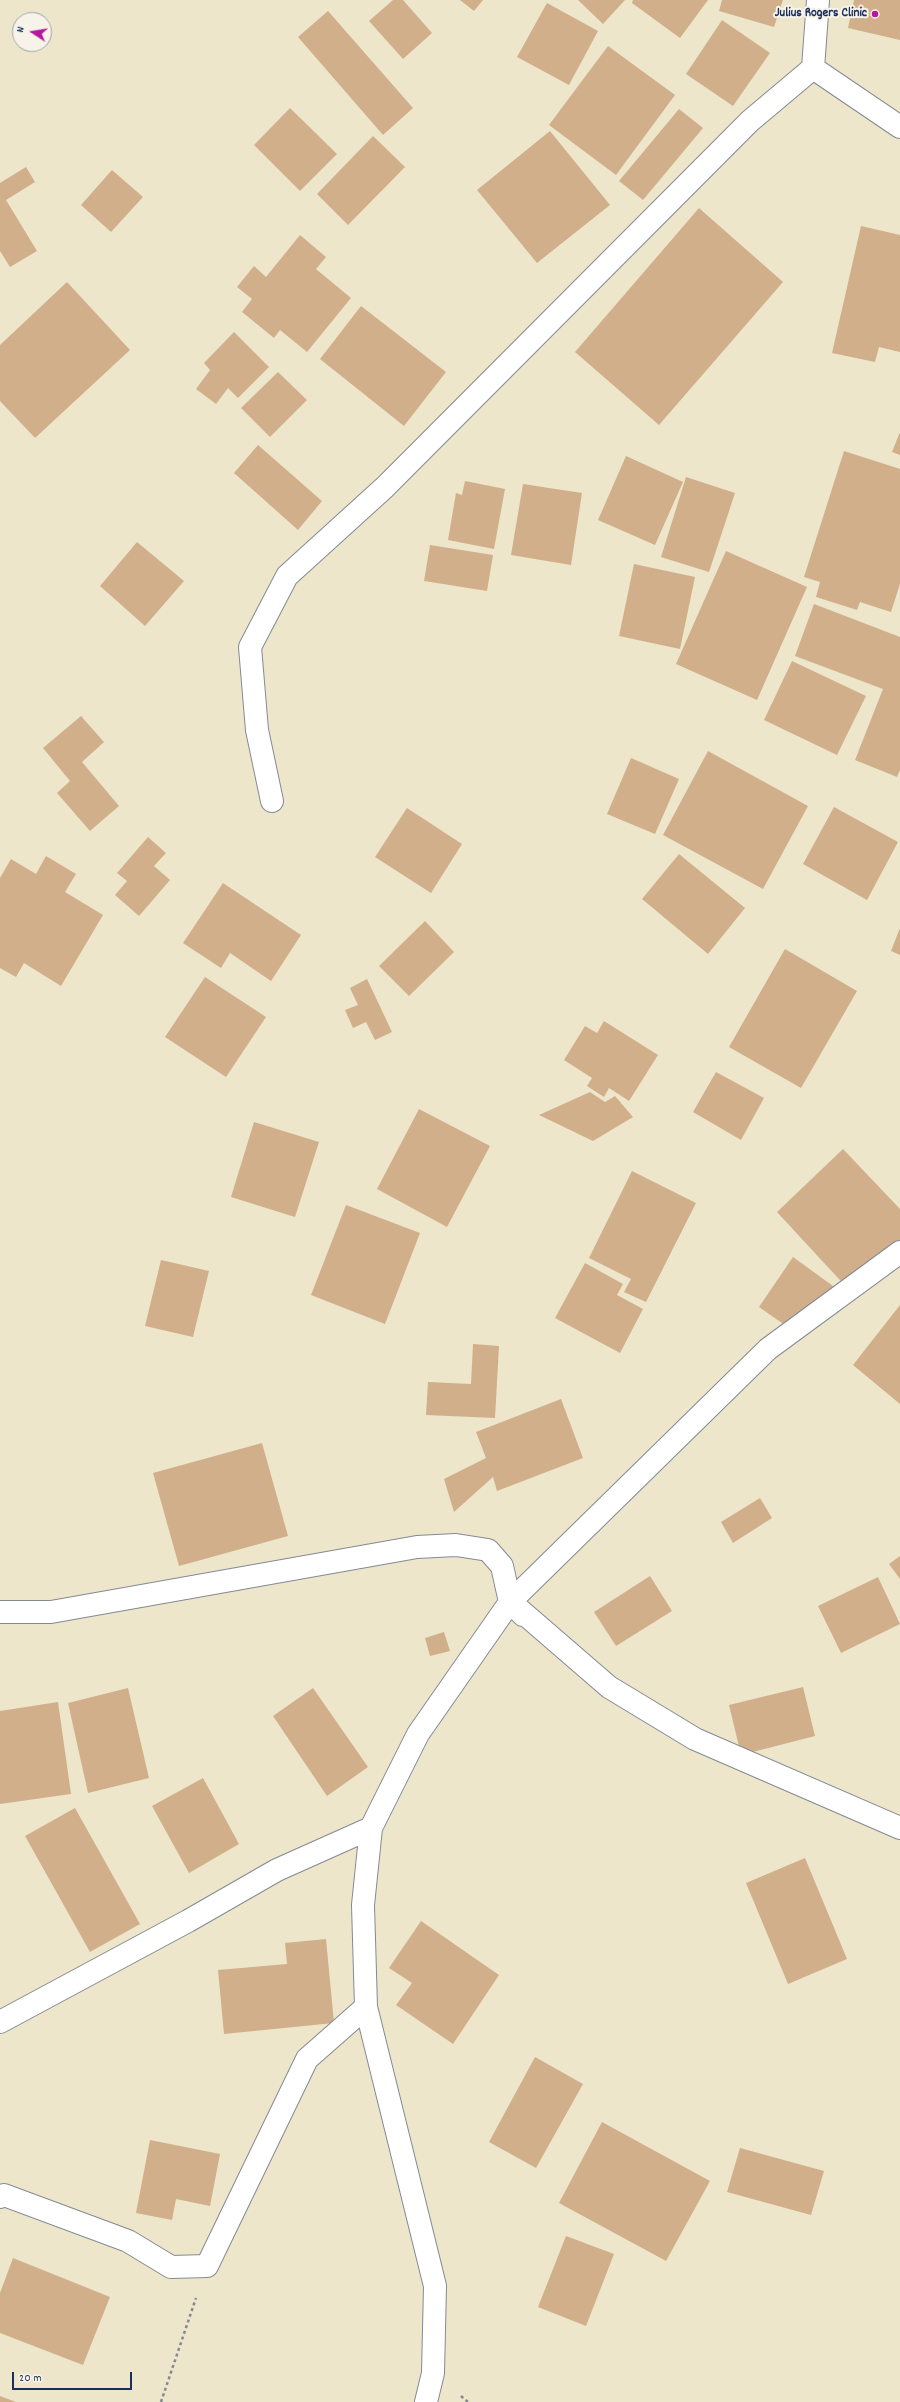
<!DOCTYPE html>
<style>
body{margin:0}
#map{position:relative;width:900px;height:2402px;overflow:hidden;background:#ede6ca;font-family:Dekko,sans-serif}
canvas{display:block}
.north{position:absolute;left:12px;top:12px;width:40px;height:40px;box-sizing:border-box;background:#f7f3e8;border:1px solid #9fa5b1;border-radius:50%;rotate:282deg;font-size:11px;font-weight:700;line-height:16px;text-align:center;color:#1b2f5e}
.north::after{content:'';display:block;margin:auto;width:14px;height:18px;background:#b5179e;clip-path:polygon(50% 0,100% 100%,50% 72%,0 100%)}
.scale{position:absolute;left:12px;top:2372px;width:120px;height:18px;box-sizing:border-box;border:2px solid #1b2f5e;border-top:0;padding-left:5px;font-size:12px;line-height:14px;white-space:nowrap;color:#1b2f5e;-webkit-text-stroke:3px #f7f3e8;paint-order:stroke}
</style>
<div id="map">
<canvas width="900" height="2402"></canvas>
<div class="north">N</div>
<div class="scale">20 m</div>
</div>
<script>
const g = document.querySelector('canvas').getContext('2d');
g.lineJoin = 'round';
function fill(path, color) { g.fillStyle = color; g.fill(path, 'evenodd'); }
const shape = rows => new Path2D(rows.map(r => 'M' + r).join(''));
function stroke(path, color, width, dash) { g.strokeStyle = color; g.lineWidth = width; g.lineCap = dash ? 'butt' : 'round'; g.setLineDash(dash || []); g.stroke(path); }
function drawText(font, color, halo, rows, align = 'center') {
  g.font = font + ' Dekko,sans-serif'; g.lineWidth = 4; g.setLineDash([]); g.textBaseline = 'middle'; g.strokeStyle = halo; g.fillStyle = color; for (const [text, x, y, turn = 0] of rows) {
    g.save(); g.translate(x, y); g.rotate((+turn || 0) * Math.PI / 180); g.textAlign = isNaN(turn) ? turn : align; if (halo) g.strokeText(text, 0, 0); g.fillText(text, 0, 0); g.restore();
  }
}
fill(shape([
 [393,0,403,0,432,33,403,59,369,21],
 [460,0,483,0,474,11],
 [578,0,625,0,603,24],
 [633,0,708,0,680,38,632,3],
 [722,0,783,0,774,27,719,11],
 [854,0,900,0,900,40,848,28],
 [547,3,598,31,569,85,517,57],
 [328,11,413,108,383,135,298,37],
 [722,20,770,53,733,106,686,74],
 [608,46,675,95,616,175,549,125],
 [290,108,337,154,300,191,254,145],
 [679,109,703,128,643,200,619,181],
 [550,131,610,205,537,263,477,190],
 [373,136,405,167,348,225,317,194],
 [26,167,35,182,6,200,37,251,10,267,0,251,0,183],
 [112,170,143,197,111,232,81,205],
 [699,208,783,282,659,425,575,352],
 [861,226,900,235,900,352,879,347,875,362,832,353],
 [300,235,326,257,316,269,351,298,307,352,280,330,274,338,242,312,252,299,237,287,254,266,266,277],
 [67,282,130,350,35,438,0,401,0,345],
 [361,306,446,372,404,426,320,359],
 [234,332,269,367,238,398,228,388,216,404,196,389,210,370,204,363],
 [278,372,307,400,270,437,241,408],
 [900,432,900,455,892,452],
 [258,445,322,501,298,530,234,473],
 [844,451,900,469,900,584,891,612,860,602,857,610,816,597,820,582,804,577],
 [626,456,683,482,655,545,598,520],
 [686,477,735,493,709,572,661,557],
 [465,481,505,489,494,549,448,540,456,493,462,495],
 [523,484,582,493,571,565,511,555],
 [137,542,184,581,145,626,100,586],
 [430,545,493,555,487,591,424,581],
 [726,551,807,587,757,700,676,664],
 [634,564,695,577,680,649,619,636],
 [814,604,900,637,900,770,897,777,855,760,883,689,795,656],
 [792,661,866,696,837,755,764,720],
 [81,716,104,742,82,762,119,806,90,831,57,793,70,781,43,748],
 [708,751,808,806,763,889,663,835],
 [631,758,679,779,655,834,607,814],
 [834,807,898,842,867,900,803,864],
 [407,808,462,844,431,893,375,857],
 [148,837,166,853,154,866,170,880,139,916,115,895,127,881,117,873],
 [679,854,745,908,708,954,642,899],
 [46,856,76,874,65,892,103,915,61,986,24,963,16,977,0,968,0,878,11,859,36,874],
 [223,883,301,935,271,981,230,953,221,968,183,943],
 [425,921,454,952,409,996,379,966],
 [900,928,900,955,891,951],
 [785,949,857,991,801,1088,729,1047],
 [205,977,266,1017,226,1077,165,1037],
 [367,979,392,1032,375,1040,366,1022,353,1028,345,1010,358,1005,350,988],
 [604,1021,658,1055,629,1101,609,1088,604,1097,587,1086,592,1078,564,1060,585,1026,597,1033],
 [716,1072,764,1098,741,1140,693,1112],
 [590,1092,605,1102,615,1096,633,1117,593,1141,539,1115],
 [419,1109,490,1146,447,1227,377,1189],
 [254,1122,319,1142,295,1217,231,1197],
 [843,1149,900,1209,900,1244,850,1291,777,1212],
 [632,1171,696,1203,646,1302,624,1292,631,1279,589,1258],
 [346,1205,420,1233,385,1324,311,1295],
 [793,1257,833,1286,799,1335,759,1307],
 [161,1260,209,1271,193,1337,145,1326],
 [585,1263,623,1284,617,1295,643,1309,620,1353,555,1318],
 [900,1305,900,1404,853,1365],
 [473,1344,499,1346,495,1418,426,1415,428,1382,471,1384],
 [561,1399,583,1458,497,1491,493,1477,454,1512,444,1479,486,1458,476,1432],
 [262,1443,288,1536,179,1566,153,1473],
 [760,1498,772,1518,733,1543,721,1522],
 [900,1556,900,1579,889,1564],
 [650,1576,672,1611,616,1646,594,1612],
 [878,1577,900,1624,841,1653,818,1606],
 [444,1632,450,1651,430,1656,425,1638],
 [803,1687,815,1736,741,1755,729,1705],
 [128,1688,149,1778,88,1793,68,1703],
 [313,1688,368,1767,327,1796,273,1716],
 [58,1702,71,1794,0,1804,0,1711],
 [203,1778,239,1844,189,1873,152,1806],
 [75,1808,140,1924,90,1952,25,1836],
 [805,1858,847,1959,788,1984,746,1883],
 [421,1921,499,1975,453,2044,396,2005,412,1983,389,1968],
 [326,1939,334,2023,224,2034,218,1970,287,1964,285,1943],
 [535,2057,583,2084,536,2168,489,2142],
 [602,2122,710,2181,666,2261,559,2203],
 [150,2140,220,2154,210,2206,176,2199,172,2220,136,2213],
 [740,2148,824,2171,811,2215,727,2192],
 [566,2236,614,2254,586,2326,538,2307],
 [13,2258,110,2297,83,2365,0,2333,0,2293],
 [0,2396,16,2402,0,2402]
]), '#d1af8b');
const minor = shape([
 [818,0,813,68,900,127],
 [272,801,257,730,250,647,287,576,385,487,750,121,813,68],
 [513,1604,609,1687,695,1739,900,1828],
 [0,1612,51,1612,417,1547,456,1545,488,1550,502,1566,510,1602,523,1615,510,1602],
 [0,2022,188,1921,277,1870,371,1828],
 [0,2197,4,2195,128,2241,171,2267,207,2266,307,2059,366,2007],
 [426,2402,433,2373,435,2286,366,2007,363,1905,371,1828,418,1734,510,1602,768,1349,900,1252]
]);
stroke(minor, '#848a94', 24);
stroke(shape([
 [461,2396,468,2402],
 [161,2402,196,2298]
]), '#848a94', 2.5, [3, 3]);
stroke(minor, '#fff', 22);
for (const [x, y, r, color] of [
 [875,14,4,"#b5179e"]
]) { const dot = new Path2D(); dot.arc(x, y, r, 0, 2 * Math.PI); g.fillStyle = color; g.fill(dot); stroke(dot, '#f7f3e8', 1.5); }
drawText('bold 13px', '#1b2f5e', '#f7f3e8', [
 ["Julius Rogers Clinic",867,14]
], 'right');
</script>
